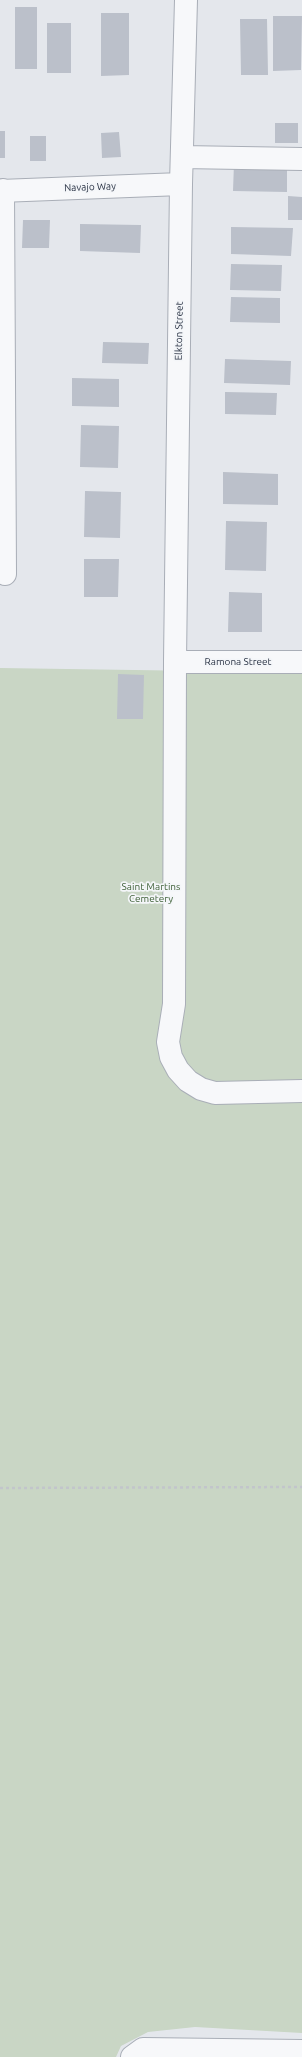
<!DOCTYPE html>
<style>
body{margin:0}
canvas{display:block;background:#e4e7ec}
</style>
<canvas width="302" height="2057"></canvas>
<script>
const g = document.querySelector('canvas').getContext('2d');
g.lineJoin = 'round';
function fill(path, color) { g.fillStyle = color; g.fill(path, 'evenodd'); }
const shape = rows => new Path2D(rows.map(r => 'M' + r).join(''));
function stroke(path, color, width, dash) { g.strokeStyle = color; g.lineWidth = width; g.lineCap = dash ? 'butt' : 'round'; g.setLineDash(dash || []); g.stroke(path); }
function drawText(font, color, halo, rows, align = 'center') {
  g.font = font + ' Ubuntu,sans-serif'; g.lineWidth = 3.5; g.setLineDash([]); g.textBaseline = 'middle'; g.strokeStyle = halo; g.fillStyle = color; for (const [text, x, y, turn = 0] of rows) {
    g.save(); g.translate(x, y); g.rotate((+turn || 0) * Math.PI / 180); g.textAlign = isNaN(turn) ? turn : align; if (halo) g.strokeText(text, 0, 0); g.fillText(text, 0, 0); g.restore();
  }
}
fill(shape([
 [0,668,202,671,302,669,302,2033,195,2027,148,2032,121,2046,116,2057,0,2057]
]), '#c9d6c5');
fill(shape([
 [15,7,37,7,37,69,15,69],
 [101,13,129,13,129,75,101,76],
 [273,16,302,16,301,70,273,71],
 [240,19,267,19,268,75,241,75],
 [47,23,71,23,71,73,47,73],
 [275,123,298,123,298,143,275,143],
 [0,131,5,131,5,158,0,158],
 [119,132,121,157,102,158,101,133],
 [30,136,46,136,46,161,30,161],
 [234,163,287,164,287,192,233,191],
 [288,196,302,197,302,220,288,220],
 [23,220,50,220,49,248,22,248],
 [80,224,141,225,140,253,80,251],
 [231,227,293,228,291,256,231,254],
 [231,264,282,265,281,291,230,290],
 [231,297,280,298,280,323,230,322],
 [103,342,149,343,148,364,102,363],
 [225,359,291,361,290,385,224,383],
 [72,378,119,379,119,407,72,406],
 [225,392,277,393,276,415,225,414],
 [81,425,119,426,118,468,80,467],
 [223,472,278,474,278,505,223,504],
 [85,491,121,492,120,538,84,537],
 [226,521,267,522,266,571,225,570],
 [84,559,119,559,118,597,84,597],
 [229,592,262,593,262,632,228,632],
 [118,674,144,675,143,719,117,719]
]), '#bbc0ca');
const minor = shape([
 [186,0,181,184,175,662,174,1004,168,1042,171,1057,178,1070,188,1081,201,1089,215,1093,302,1091],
 [182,157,302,159],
 [3,190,5,574],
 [0,191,181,184],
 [175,662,302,662],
 [132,2057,143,2049,302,2051]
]);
stroke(minor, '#a9aeb7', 24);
stroke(shape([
 [0,1488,302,1487]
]), '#c2c5cb', 2.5, [3, 3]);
stroke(minor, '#f7f8fa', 22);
drawText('10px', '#2b3445', '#f4f6f9', [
 ["Navajo Way",90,187,-2],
 ["Elkton Street",179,331,-89],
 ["Ramona Street",238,662]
]);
drawText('10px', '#3f6138', '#f4f6f9', [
 ["Saint Martins",151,887],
 ["Cemetery",151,899]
]);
</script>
